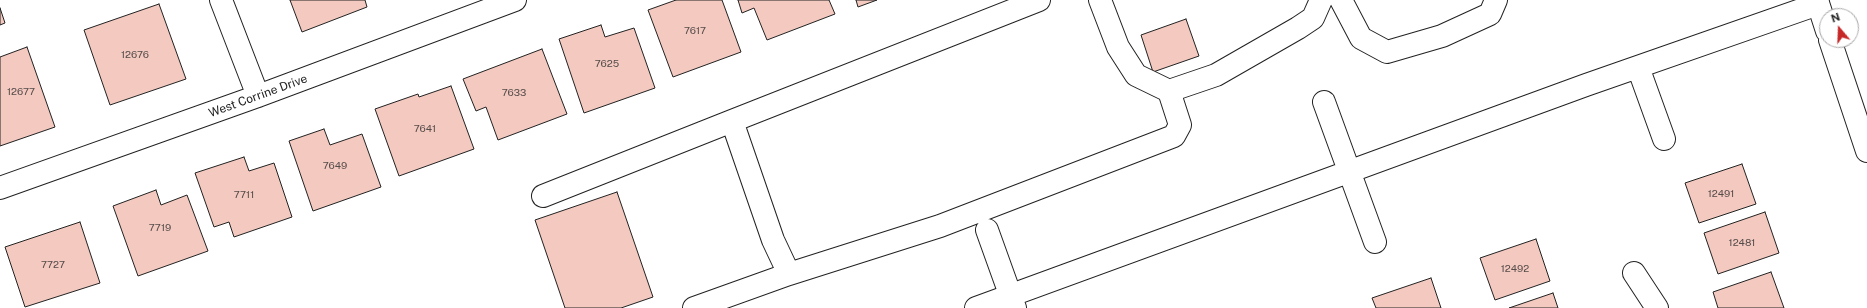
<!DOCTYPE html>
<style>
body{margin:0}
#map{position:relative;width:1867px;height:308px;overflow:hidden;background:#fff;font-family:"Public Sans",sans-serif}
canvas{display:block}
.north{position:absolute;left:1819px;top:8px;width:40px;height:40px;box-sizing:border-box;background:#fff;border:1px solid #a7a7a7;border-radius:50%;rotate:341deg;font-size:11px;font-weight:700;line-height:16px;text-align:center;color:#222}
.north::after{content:'';display:block;margin:auto;width:14px;height:18px;background:#c62828;clip-path:polygon(50% 0,100% 100%,50% 72%,0 100%)}
</style>
<div id="map">
<canvas width="1867" height="308"></canvas>
<div class="north">N</div>
</div>
<script>
const g = document.querySelector('canvas').getContext('2d');
g.lineJoin = 'round';
function fill(path, color) { g.fillStyle = color; g.fill(path, 'evenodd'); }
const shape = rows => new Path2D(rows.map(r => 'M' + r).join(''));
function stroke(path, color, width, dash) { g.strokeStyle = color; g.lineWidth = width; g.lineCap = dash ? 'butt' : 'round'; g.setLineDash(dash || []); g.stroke(path); }
function drawText(font, color, halo, rows, align = 'center') {
  g.font = font + ' "Public Sans",sans-serif'; g.lineWidth = 3; g.setLineDash([]); g.textBaseline = 'middle'; g.strokeStyle = halo; g.fillStyle = color; for (const [text, x, y, turn = 0] of rows) {
    g.save(); g.translate(x, y); g.rotate((+turn || 0) * Math.PI / 180); g.textAlign = isNaN(turn) ? turn : align; if (halo) g.strokeText(text, 0, 0); g.fillText(text, 0, 0); g.restore();
  }
}
const building = shape([
 [290,0,365,0,367,7,302,32,290,0],
 [676,0,722,0,741,52,673,77,648,10,676,0],
 [738,0,829,0,835,14,767,40,754,8,742,13,738,0],
 [856,0,877,0,858,7,856,0],
 [159,4,186,79,110,105,84,30,159,4],
 [0,8,5,23,0,25,0,8],
 [1186,19,1199,56,1153,72,1141,35,1186,19],
 [601,25,605,37,634,28,655,88,584,113,559,39,601,25],
 [27,47,55,127,0,146,0,57,27,47],
 [542,49,567,114,498,140,486,107,476,111,463,79,542,49],
 [451,86,474,149,399,176,375,109,418,94,419,97,451,86],
 [324,129,330,145,362,134,381,187,313,211,289,141,324,129],
 [244,157,249,171,274,163,292,217,234,237,229,222,214,227,195,173,244,157],
 [1742,164,1756,204,1699,223,1685,183,1742,164],
 [156,190,161,205,187,195,208,251,138,276,113,206,156,190],
 [617,192,653,297,621,308,565,308,535,220,617,192],
 [1765,212,1779,253,1718,274,1704,233,1765,212],
 [80,222,100,283,25,307,5,247,80,222],
 [1536,239,1550,281,1495,300,1480,258,1536,239],
 [1771,272,1784,308,1718,308,1713,292,1771,272],
 [1431,278,1441,308,1376,308,1372,298,1431,278],
 [1553,293,1558,308,1509,308,1553,293]
]);
fill(building, '#f3c9c0');
stroke(building, '#222', 1);
const minor = shape([
 [221,0,258,96],
 [1039,0,732,121,773,240,789,274,940,226,1174,136,1180,125,1169,91],
 [1100,0,1118,47,1136,75,1169,91,1216,75,1298,28,1313,18,1321,0],
 [1341,0,1361,38,1387,52,1442,36,1490,14,1496,0],
 [1638,67,1664,139],
 [1324,102,1375,242],
 [0,188,258,96,515,0],
 [543,196,732,121],
 [987,230,1015,308],
 [1634,273,1657,308],
 [694,308,789,274],
 [976,308,1586,85,1818,4]
]);
const major = shape([
 [1817,0,1827,31],
 [1830,40,1867,151]
]);
stroke(minor, '#222', 24);
stroke(major, '#222', 24);
stroke(minor, '#fff', 22);
stroke(major, '#fff', 22);
drawText('10px', '#564c4a', null, [
 ["7617",695,31],
 ["12676",135,55],
 ["7625",607,64],
 ["12677",21,92],
 ["7633",514,93],
 ["7641",425,129],
 ["7649",335,166],
 ["12491",1721,194],
 ["7711",244,195],
 ["7719",160,228],
 ["12481",1742,243],
 ["7727",53,265],
 ["12492",1515,269]
]);
drawText('12px', '#222', '#fff', [
 ["West Corrine Drive",258,96,-20]
]);
</script>
